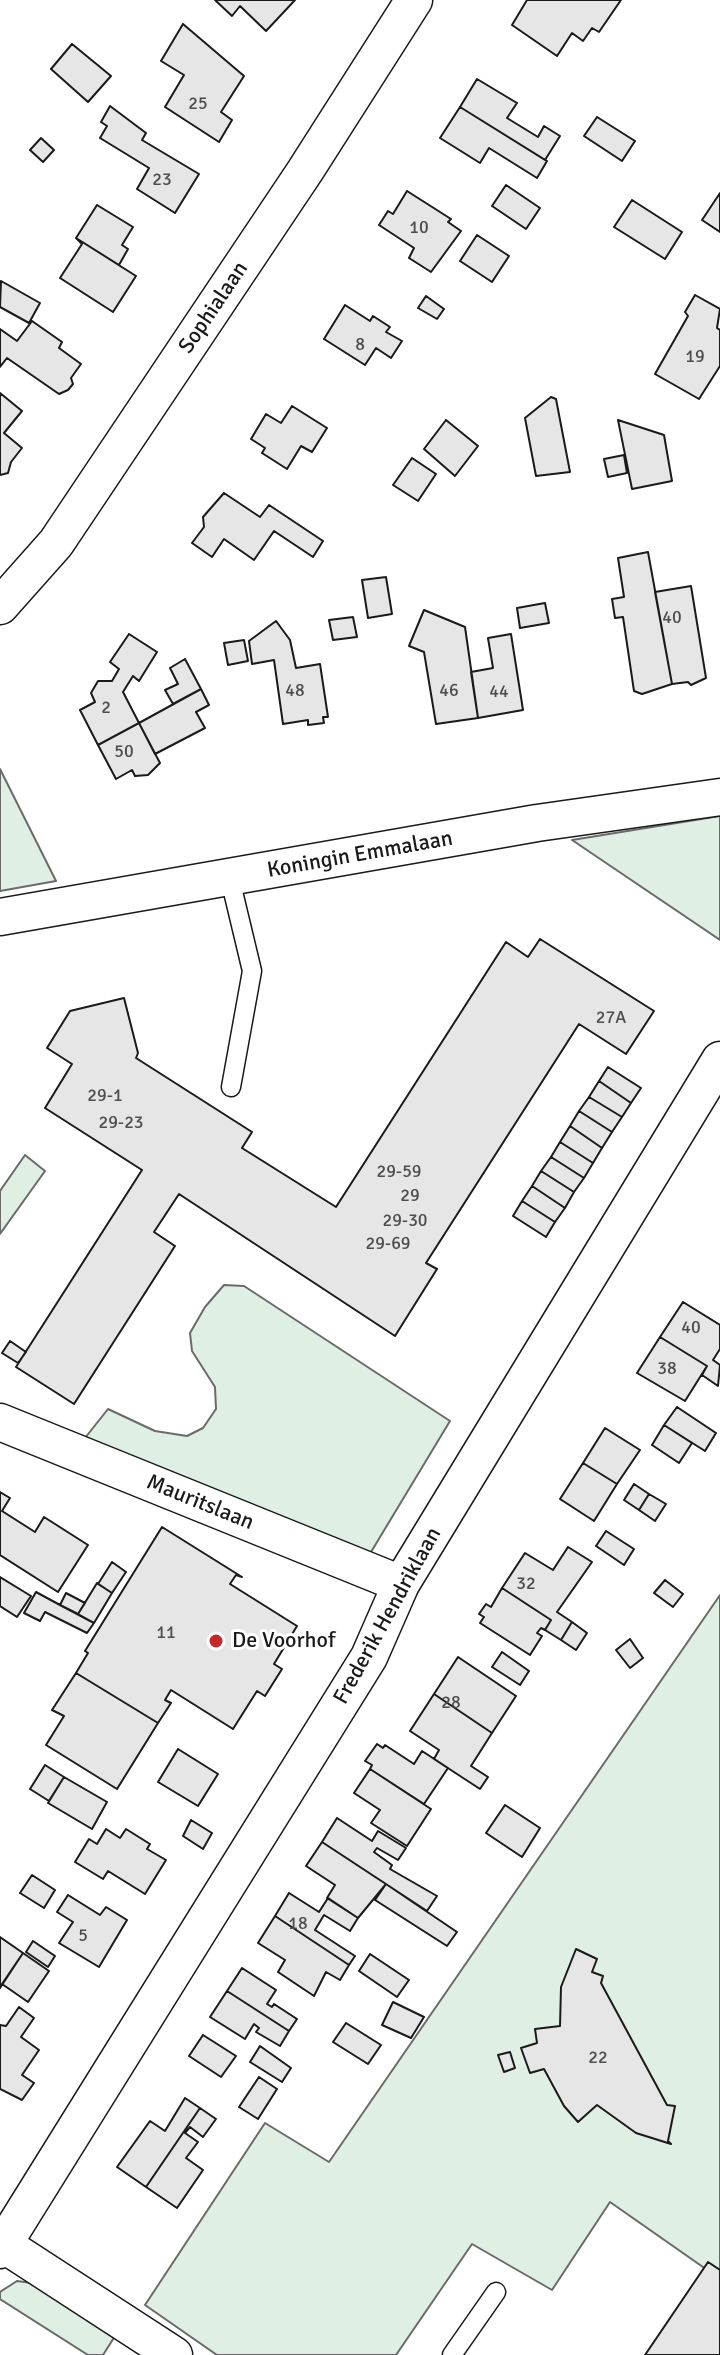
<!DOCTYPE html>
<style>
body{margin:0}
canvas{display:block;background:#fff}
</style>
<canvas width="720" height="2355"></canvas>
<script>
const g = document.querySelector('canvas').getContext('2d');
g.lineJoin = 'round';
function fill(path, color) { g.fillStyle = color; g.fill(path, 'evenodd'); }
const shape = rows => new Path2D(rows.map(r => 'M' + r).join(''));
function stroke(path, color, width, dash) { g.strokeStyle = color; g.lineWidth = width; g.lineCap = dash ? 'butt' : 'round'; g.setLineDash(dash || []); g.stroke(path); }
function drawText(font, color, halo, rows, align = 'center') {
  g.font = font + ' Signika,sans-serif'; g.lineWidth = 6; g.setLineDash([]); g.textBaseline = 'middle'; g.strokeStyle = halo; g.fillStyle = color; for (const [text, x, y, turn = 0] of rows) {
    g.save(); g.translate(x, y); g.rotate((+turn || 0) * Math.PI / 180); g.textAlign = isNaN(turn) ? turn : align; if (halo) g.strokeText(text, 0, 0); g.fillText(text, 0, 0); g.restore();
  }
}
const green = shape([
 [0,769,56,881,0,891,0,769],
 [720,816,720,940,572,840,720,816],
 [25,1155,45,1171,0,1234,0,1191,25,1155],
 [224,1285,244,1286,450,1421,368,1557,85,1438,108,1409,155,1431,187,1436,203,1428,216,1409,215,1387,192,1351,190,1333,205,1307,224,1285],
 [720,1595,720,2279,610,2202,552,2290,472,2244,396,2355,217,2355,145,2305,265,2123,329,2162,720,1595],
 [17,2281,39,2284,115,2336,103,2355,88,2355,0,2299,0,2292,17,2281]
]);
fill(green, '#e0efe3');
stroke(green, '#6a6a6a', 2);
const building = shape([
 [215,0,295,0,266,31,240,6,232,16,215,0],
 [527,0,621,0,599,32,592,28,583,41,572,33,557,56,512,25,527,0],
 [183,24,244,76,221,112,232,120,219,142,165,107,184,75,161,61,183,24],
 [72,44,111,76,88,102,51,69,72,44],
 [477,79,517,103,507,118,538,137,544,126,560,136,545,160,460,107,477,79],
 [110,106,146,133,142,140,199,174,175,213,137,189,149,168,100,138,107,126,101,122,110,106],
 [460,107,547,161,537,178,489,148,480,163,440,138,460,107],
 [597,117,635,141,622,161,584,136,597,117],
 [41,138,54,150,43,162,30,150,41,138],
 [506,185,540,208,526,229,492,206,506,185],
 [407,191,451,219,448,222,461,231,431,272,409,258,414,248,379,225,388,211,393,214,407,191],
 [720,193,720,232,702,220,720,193],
 [632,200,682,232,665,259,614,227,632,200],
 [97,205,133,227,122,245,128,249,119,265,76,238,97,205],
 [477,235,509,256,492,282,460,261,477,235],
 [76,238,136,276,113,312,60,278,82,244,76,238],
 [1,281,40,303,29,323,0,307,1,281],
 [695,295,720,309,717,328,720,330,720,366,699,399,655,374,688,316,685,312,695,295],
 [426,296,444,309,437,319,418,308,426,296],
 [345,305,370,321,373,316,390,327,386,332,402,341,391,358,376,348,365,365,324,339,345,305],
 [32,321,62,342,59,348,81,364,71,378,73,384,68,390,59,394,7,358,0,367,0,329,17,341,32,321],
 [0,393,22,411,4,433,22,448,11,462,8,473,0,475,0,393],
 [551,397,556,399,570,472,536,476,525,418,551,397],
 [292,406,327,428,312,452,301,446,287,469,262,453,265,448,251,439,266,414,281,423,292,406],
 [446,420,478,446,455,476,424,449,446,420],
 [618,420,664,435,672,481,632,489,618,420],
 [624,455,627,473,608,477,604,459,624,455],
 [412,458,436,474,418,501,393,485,412,458],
 [224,493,260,517,269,505,323,541,313,557,274,531,254,560,224,539,212,557,192,543,204,527,203,517,224,493],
 [648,552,672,684,642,694,634,691,623,617,615,618,612,599,624,597,618,558,648,552],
 [386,577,392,614,368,618,362,580,386,577],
 [691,586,706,678,691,685,688,682,672,684,655,592,691,586],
 [545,603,549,623,520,628,517,608,545,603],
 [424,610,465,627,478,718,436,724,424,652,409,646,424,610],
 [353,617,357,637,333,640,329,620,353,617],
 [276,621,290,640,296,668,320,664,328,717,323,717,324,723,308,725,308,720,283,724,274,660,252,664,249,641,276,621],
 [129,634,157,652,139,681,133,676,123,692,139,723,98,745,80,710,95,702,91,693,98,681,112,681,119,669,110,662,129,634],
 [511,634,523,710,478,718,471,672,493,668,488,638,511,634],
 [244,640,248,661,228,665,224,643,244,640],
 [185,659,201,689,173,704,165,690,178,684,170,668,185,659],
 [201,689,209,705,196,712,205,728,155,754,139,723,201,689],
 [139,723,160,763,148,775,135,776,132,770,116,779,98,745,139,723],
 [540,939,654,1011,626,1054,579,1024,426,1263,437,1269,395,1336,179,1194,154,1232,175,1246,74,1404,16,1367,142,1170,45,1108,72,1064,47,1048,70,1011,124,998,138,1053,136,1058,252,1132,242,1148,336,1207,506,942,528,957,540,939],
 [608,1067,641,1088,631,1103,599,1081,608,1067],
 [599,1081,631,1103,622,1117,589,1097,599,1081],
 [589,1097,622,1117,612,1132,579,1111,589,1097],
 [579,1111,612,1132,602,1148,570,1126,579,1111],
 [570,1126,602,1148,593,1163,560,1142,570,1126],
 [560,1142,593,1163,584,1178,551,1157,560,1142],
 [551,1157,584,1178,574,1192,541,1171,551,1157],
 [541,1171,574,1192,565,1208,532,1186,541,1171],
 [532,1186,565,1208,555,1222,522,1201,532,1186],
 [522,1201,555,1222,546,1237,513,1216,522,1201],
 [683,1302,720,1325,720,1349,713,1360,720,1365,718,1386,702,1375,707,1366,660,1337,683,1302],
 [660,1337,707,1366,685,1401,637,1373,660,1337],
 [10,1341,26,1352,18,1363,2,1353,10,1341],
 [677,1407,716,1433,705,1451,664,1425,677,1407],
 [664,1425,692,1443,679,1463,652,1445,664,1425],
 [605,1428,640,1450,617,1484,583,1463,605,1428],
 [583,1463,617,1484,594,1521,560,1499,583,1463],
 [634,1484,649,1494,639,1510,624,1500,634,1484],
 [0,1492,10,1498,2,1511,35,1532,44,1517,88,1545,58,1592,0,1555,0,1492],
 [649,1494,666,1504,655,1521,639,1510,649,1494],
 [162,1527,242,1577,236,1575,230,1584,297,1626,274,1664,282,1669,265,1696,257,1691,233,1729,171,1690,165,1700,171,1703,158,1723,76,1673,88,1653,85,1651,162,1527],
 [606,1531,634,1549,624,1565,596,1546,606,1531],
 [568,1547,592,1562,557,1612,572,1622,561,1640,545,1630,551,1620,502,1588,525,1553,553,1570,568,1547],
 [112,1562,126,1572,112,1593,98,1584,112,1562],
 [0,1577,31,1596,17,1617,0,1606,0,1577],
 [665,1580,683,1594,673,1607,654,1593,665,1580],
 [97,1583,112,1593,94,1623,78,1614,97,1583],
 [502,1588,551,1620,545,1630,541,1628,537,1633,542,1636,530,1655,480,1623,484,1617,479,1614,486,1604,491,1607,502,1588],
 [36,1592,60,1605,94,1623,87,1633,45,1612,40,1621,24,1613,36,1592],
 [66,1593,85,1603,78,1614,60,1605,66,1593],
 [572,1622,587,1633,576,1650,561,1640,572,1622],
 [630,1639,643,1658,630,1668,616,1650,630,1639],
 [502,1652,529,1671,520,1685,492,1667,502,1652],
 [458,1657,516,1696,492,1733,434,1694,458,1657],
 [76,1673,158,1723,117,1789,46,1745,64,1716,52,1710,76,1673],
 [434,1694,492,1733,471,1766,488,1777,480,1789,434,1759,439,1750,410,1731,434,1694],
 [377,1744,383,1748,385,1745,414,1764,422,1751,448,1768,424,1804,370,1769,372,1765,365,1761,377,1744],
 [178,1749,218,1774,198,1806,158,1782,178,1749],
 [45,1765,64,1777,49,1801,30,1789,45,1765],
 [370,1769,431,1809,407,1846,371,1823,380,1810,354,1793,370,1769],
 [64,1777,107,1802,92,1829,48,1803,64,1777],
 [505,1805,540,1828,522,1857,486,1833,505,1805],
 [337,1818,372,1841,378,1831,406,1848,398,1860,377,1848,374,1852,392,1865,390,1869,437,1896,427,1911,322,1842,337,1818],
 [191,1820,212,1833,203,1849,183,1836,191,1820],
 [106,1829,120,1838,126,1829,150,1844,147,1849,166,1860,145,1894,108,1871,103,1879,75,1862,89,1839,97,1844,106,1829],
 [322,1842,386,1884,358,1918,327,1898,335,1885,306,1866,322,1842],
 [32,1875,55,1890,44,1908,20,1893,32,1875],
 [386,1884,457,1932,447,1946,375,1900,386,1884],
 [289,1893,319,1912,328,1898,358,1918,350,1931,324,1915,315,1930,355,1956,349,1965,275,1916,289,1893],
 [68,1895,100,1915,106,1907,127,1920,99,1967,59,1943,73,1922,57,1912,68,1895],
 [275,1916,349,1965,340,1980,326,1972,314,1996,278,1972,285,1960,258,1943,275,1916],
 [0,1937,23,1953,0,1988,0,1937],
 [33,1941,55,1956,48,1967,26,1952,33,1941],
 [576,1949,597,1959,592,1972,603,1976,601,1983,667,2105,675,2106,668,2141,671,2144,636,2133,597,2105,578,2122,564,2106,544,2069,530,2073,521,2048,537,2043,535,2029,560,2026,561,1987,576,1949],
 [23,1953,49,1971,28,2002,2,1984,23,1953],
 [370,1954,409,1980,397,1997,359,1971,370,1954],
 [242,1968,276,1990,267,2004,272,2007,274,2004,297,2019,289,2031,227,1991,242,1968],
 [227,1991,289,2031,280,2046,256,2032,259,2028,254,2024,245,2039,210,2017,227,1991],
 [393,2002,424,2017,411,2038,382,2025,393,2002],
 [19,2007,34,2018,21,2037,39,2050,22,2075,34,2083,22,2100,0,2089,0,2025,6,2026,19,2007],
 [346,2023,381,2045,368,2064,333,2042,346,2023],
 [203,2035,236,2056,221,2077,189,2056,203,2035],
 [260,2046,291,2068,282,2082,250,2062,260,2046],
 [510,2052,515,2068,504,2072,498,2055,510,2052],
 [259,2077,277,2089,258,2119,239,2107,259,2077],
 [185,2098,200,2108,146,2187,117,2167,150,2121,165,2131,185,2098],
 [200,2108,216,2119,203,2137,190,2127,185,2133,198,2142,186,2158,203,2170,177,2208,146,2187,200,2108],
 [708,2262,720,2270,720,2355,645,2355,708,2262]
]);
fill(building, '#e6e6e6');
stroke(building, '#1a1a1a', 2);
const service = shape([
 [230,879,252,971,231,1087],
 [452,2355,496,2292]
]);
const minor = shape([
 [0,606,56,543,305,171,414,0],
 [0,917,537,823,720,797],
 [0,1422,401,1584],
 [0,2242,174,2355],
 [0,2250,369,1657,401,1584,720,1060]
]);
stroke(service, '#1a1a1a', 21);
stroke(minor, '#1a1a1a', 39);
stroke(service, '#fff', 18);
stroke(minor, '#fff', 36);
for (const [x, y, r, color] of [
 [216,1641,8,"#c62828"]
]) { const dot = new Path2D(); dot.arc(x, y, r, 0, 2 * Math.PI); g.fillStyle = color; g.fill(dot); stroke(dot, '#fff', 3); }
drawText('18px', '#4d4d4d', null, [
 ["25",198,104],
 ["23",162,180],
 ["10",419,228],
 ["8",360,345],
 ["19",695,357],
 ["40",672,618],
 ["48",295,691],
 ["46",449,691],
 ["44",499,692],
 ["2",106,708],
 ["50",124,752],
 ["27A",611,1018],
 ["29-1",105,1096],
 ["29-23",121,1123],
 ["29-59",399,1172],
 ["29",410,1196],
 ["29-30",405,1221],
 ["29-69",388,1244],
 ["40",691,1328],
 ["38",667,1369],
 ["32",526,1584],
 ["11",166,1633],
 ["28",451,1703],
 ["18",298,1924],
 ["5",83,1936],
 ["22",598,2058]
]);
drawText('22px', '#1a1a1a', '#fff', [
 ["Sophialaan",214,308,-56],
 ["Koningin Emmalaan",360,855,-10],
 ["Mauritslaan",200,1503,22],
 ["Frederik Hendriklaan",388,1616,-61]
]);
drawText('22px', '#1a1a1a', '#fff', [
 ["De Voorhof",232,1641]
], 'left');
</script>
